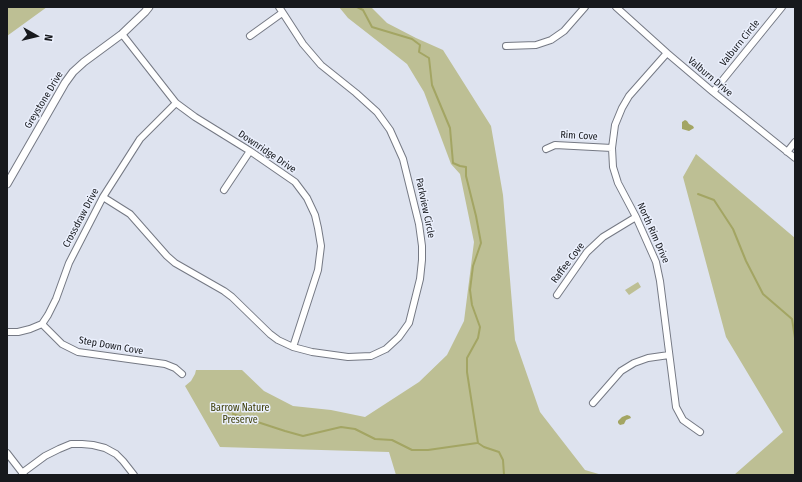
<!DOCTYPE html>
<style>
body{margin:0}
#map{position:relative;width:802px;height:482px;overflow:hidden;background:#dee3ef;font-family:"Fira Sans Condensed",sans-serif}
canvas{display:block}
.frame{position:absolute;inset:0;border:8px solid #17191d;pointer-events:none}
.north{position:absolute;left:16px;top:16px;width:40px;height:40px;-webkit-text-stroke:3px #ebf0fd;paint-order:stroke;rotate:98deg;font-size:11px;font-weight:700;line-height:16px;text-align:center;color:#17191d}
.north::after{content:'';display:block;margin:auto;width:14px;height:18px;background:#17191d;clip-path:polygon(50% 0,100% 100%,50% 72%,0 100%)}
</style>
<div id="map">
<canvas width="802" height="482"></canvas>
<div class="frame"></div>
<div class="north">N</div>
</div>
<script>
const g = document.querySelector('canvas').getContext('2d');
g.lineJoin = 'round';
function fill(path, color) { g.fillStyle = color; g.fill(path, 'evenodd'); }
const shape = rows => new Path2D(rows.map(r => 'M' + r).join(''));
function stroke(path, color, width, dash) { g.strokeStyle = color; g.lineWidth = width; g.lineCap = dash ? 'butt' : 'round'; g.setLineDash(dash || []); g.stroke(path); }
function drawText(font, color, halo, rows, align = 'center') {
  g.font = font + ' "Fira Sans Condensed",sans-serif'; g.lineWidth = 3; g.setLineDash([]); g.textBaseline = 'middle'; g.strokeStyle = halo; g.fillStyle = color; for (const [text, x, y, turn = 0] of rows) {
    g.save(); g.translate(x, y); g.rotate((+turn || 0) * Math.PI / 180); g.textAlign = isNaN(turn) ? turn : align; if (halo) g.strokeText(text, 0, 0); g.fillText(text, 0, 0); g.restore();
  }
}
fill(shape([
 [7,7,47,7,7,36],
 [339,7,371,7,387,23,416,38,443,50,491,126,503,195,515,340,540,412,585,470,602,475,396,475,389,452,220,447,185,386,191,381,195,374,196,370,242,370,264,391,293,406,331,410,365,417,419,382,447,355,464,321,474,242,460,174,451,164,424,92,407,64,348,18],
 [696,154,795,238,795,475,734,475,783,432,726,337,683,177],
 [638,282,641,287,629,295,625,290]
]), '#bdbf94');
fill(shape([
 [685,120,687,121,689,124,693,126,694,128,689,131,682,129,682,122],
 [627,415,630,416,631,418,626,420,624,424,620,425,618,423,618,421,622,417]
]), '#a3a563');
stroke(shape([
 [357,7,363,10,372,27,412,39,420,45,419,52,429,58,432,85,450,128,453,163,460,166,466,167,466,176,476,216,481,243,473,266,470,290,472,305,480,327,478,338,467,358,467,372,478,443,484,447,499,452,503,460,504,475],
 [698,194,714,200,733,229,746,261,763,294,792,319,795,338],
 [233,414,285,431,303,436,341,427,355,429,375,439,392,440,412,450,428,450,477,443]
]), '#a3a563', 2);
const minor = shape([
 [616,7,667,53,713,92,795,158],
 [122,34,176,103,195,117,250,151,295,182,307,198,315,215,318,228,321,246,318,270,293,347],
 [250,36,282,13],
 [506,46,536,45,551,40,564,31,585,7],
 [667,53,629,96,622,108,615,125,612,148,613,167,618,183,636,217,656,262,660,281,676,407,683,420,700,432],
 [713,92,782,7],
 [546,149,555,145,612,148],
 [787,152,795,142],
 [224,190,250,151],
 [103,197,130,214,167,256,175,263,224,291,232,297,270,334,278,340,293,347,312,352,348,357,371,356,386,349,399,337,409,323,420,279,422,260,422,246,419,224,403,159,390,130,377,112,356,93,321,65,303,44,279,7],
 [557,295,587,252,603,237,636,217],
 [42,324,62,344,78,352,165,364,175,368,182,374],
 [7,332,18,332,30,329,42,324,48,315,56,299,69,263,103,197,140,139,176,103],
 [593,403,621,371,634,363,648,358,669,355],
 [7,453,24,475],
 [22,473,45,456,59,449,71,444,82,444,93,445,105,448,116,454,123,461,134,475]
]);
const tertiary = shape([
 [7,184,65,83,73,72,84,62,122,34,145,12,149,7]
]);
stroke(minor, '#757984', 8);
stroke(tertiary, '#757984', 9);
stroke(minor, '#fff', 6);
stroke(tertiary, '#fff', 7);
drawText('10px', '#17191d', '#ebf0fd', [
 ["Valburn Circle",740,43,-51],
 ["Valburn Drive",710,77,40],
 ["Greystone Drive",44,100,-59],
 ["Rim Cove",579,136,3],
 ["Downridge Drive",267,152,34],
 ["Parkview Circle",425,208,78],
 ["Crossdraw Drive",81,218,-62],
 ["North Rim Drive",653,233,66],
 ["Raffee Cove",568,263,-53],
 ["Step Down Cove",111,346,10]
]);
drawText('10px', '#3a3b04', '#ebf0fd', [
 ["Barrow Nature",240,408],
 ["Preserve",240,420]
]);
</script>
